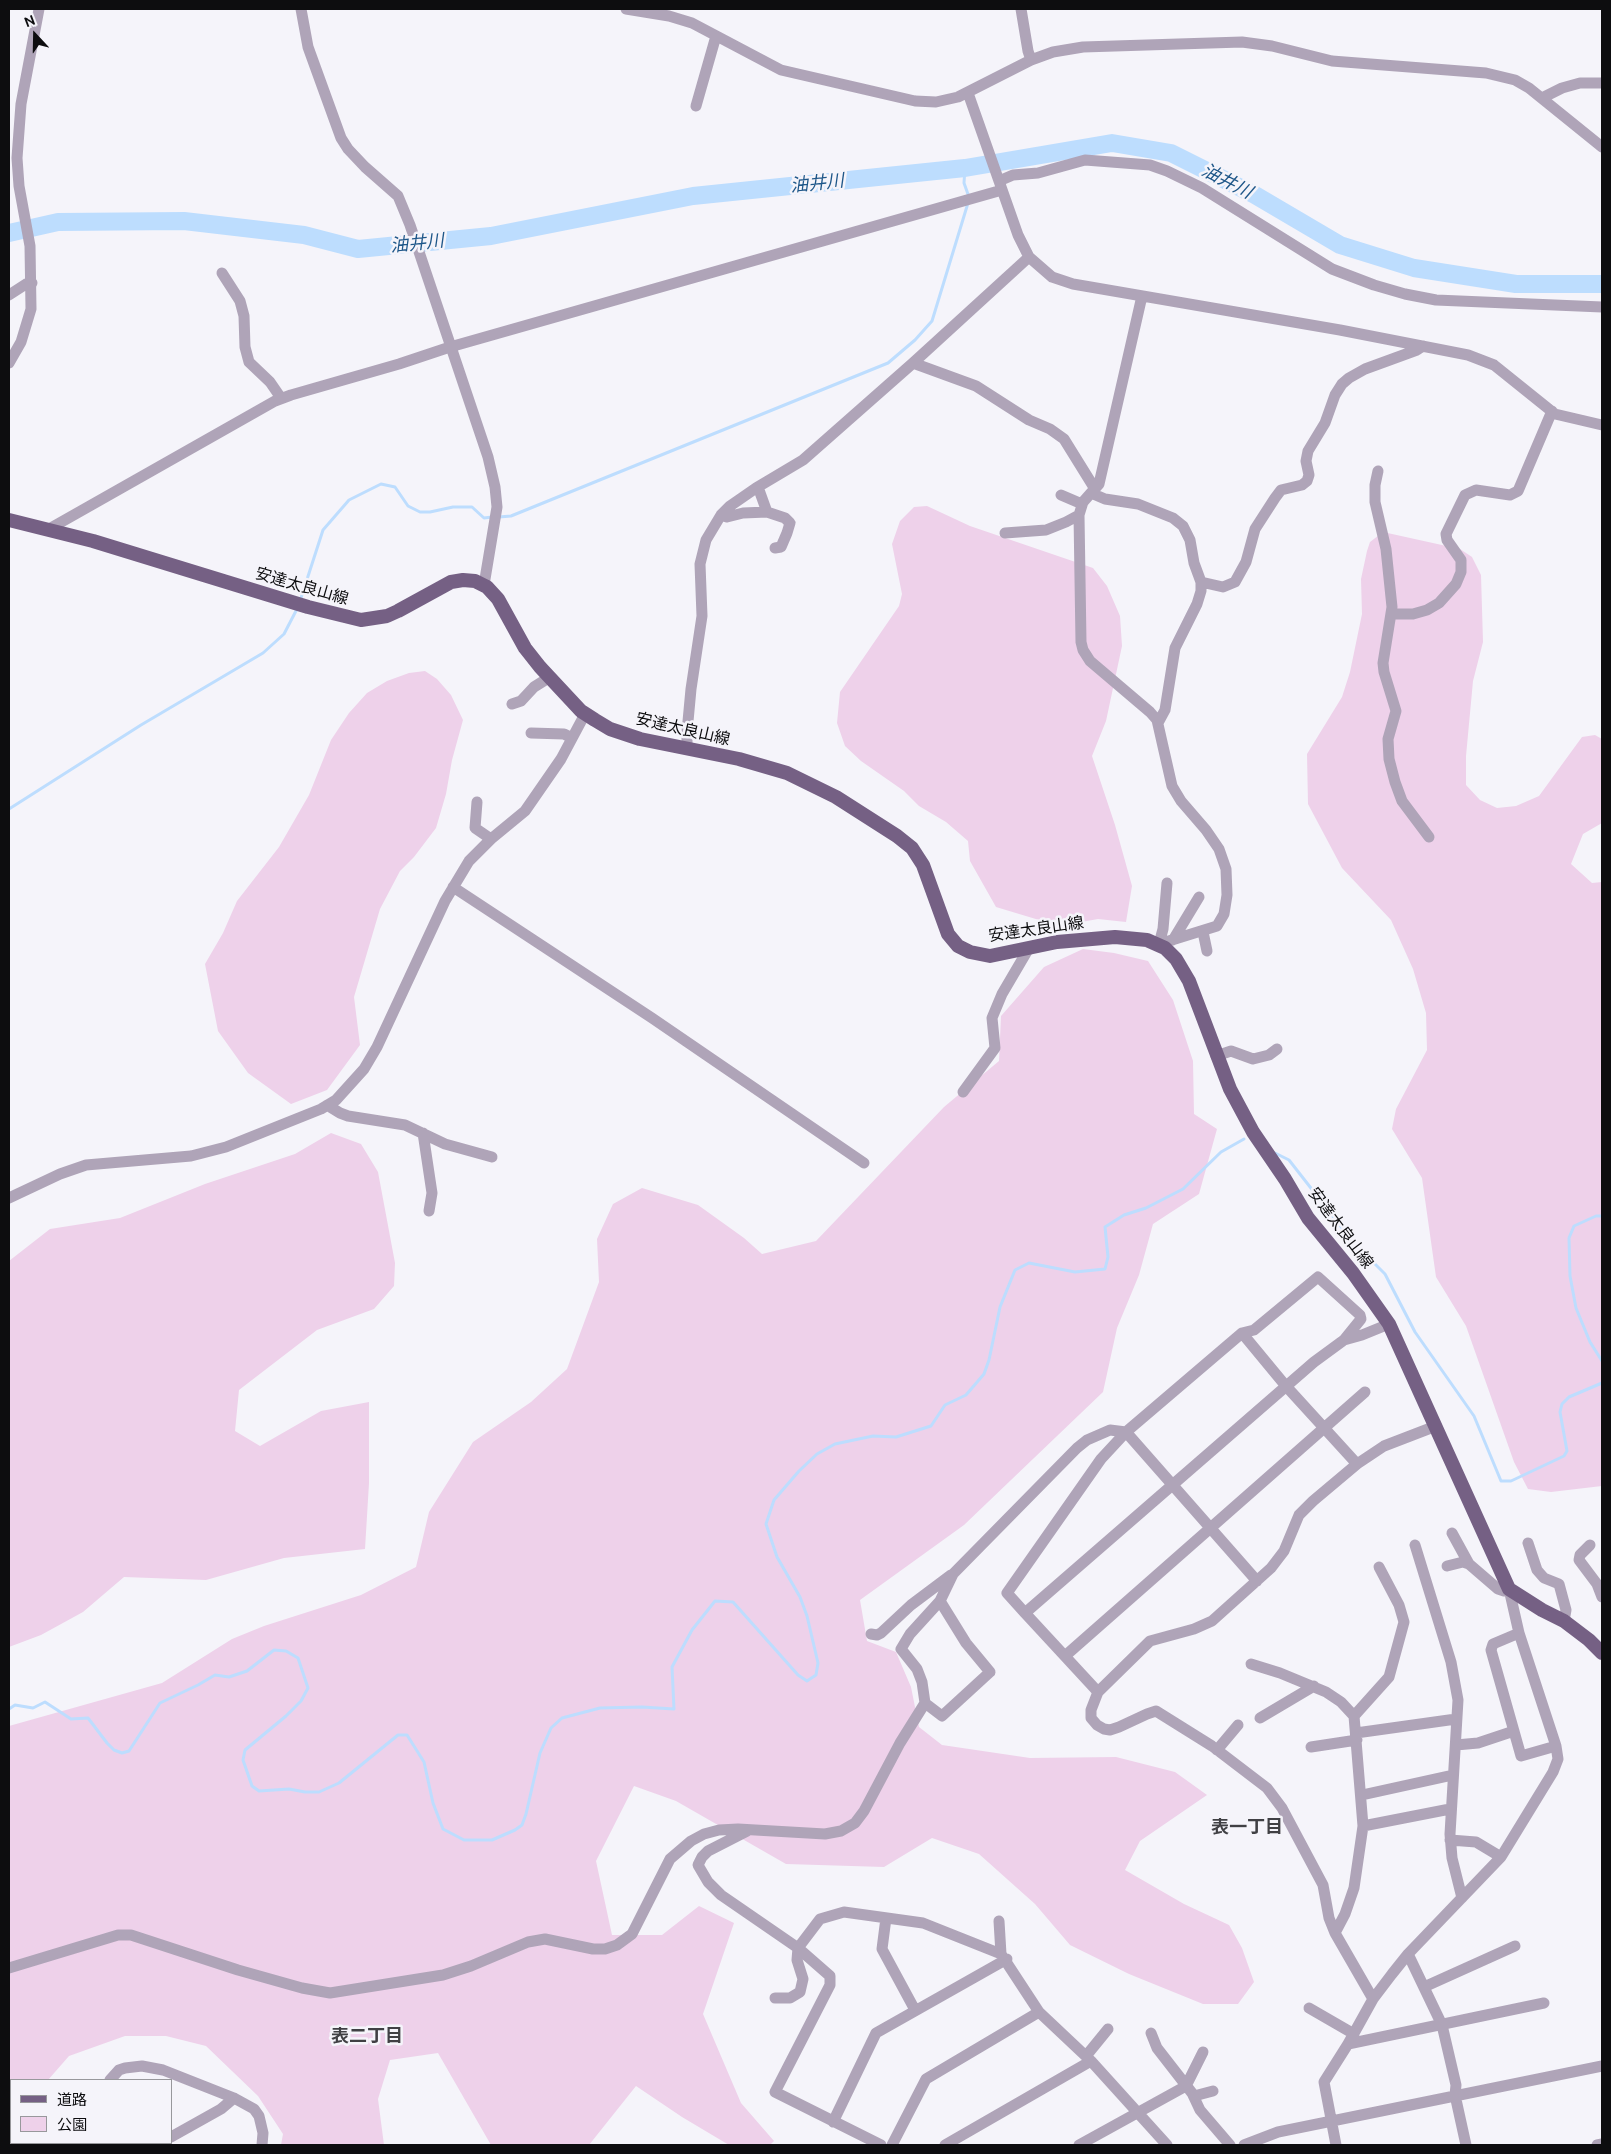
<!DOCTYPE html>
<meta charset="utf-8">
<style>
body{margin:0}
#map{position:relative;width:1611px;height:2154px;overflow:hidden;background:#f5f4fa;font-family:Ubuntu,"Noto Sans JP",sans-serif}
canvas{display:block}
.frame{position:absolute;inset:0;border:10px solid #0d0d0f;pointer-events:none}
.legend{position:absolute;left:10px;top:2079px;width:162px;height:65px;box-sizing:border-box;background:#f5f4fa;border:1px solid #98989c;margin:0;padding:6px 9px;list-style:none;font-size:15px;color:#0d0d0f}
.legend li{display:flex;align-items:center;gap:10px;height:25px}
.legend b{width:25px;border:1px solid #98989c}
.north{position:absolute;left:10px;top:10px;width:50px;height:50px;-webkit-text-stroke:4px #f5f4fa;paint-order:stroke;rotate:339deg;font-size:14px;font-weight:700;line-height:20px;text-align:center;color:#0d0d0f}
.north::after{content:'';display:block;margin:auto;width:18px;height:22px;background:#0d0d0f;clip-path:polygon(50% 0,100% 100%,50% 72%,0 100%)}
</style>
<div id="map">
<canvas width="1611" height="2154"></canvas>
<div class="frame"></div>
<ul class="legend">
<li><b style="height:6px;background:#756084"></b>道路</li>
<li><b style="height:14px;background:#eed1ea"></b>公園</li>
</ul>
<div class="north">N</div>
</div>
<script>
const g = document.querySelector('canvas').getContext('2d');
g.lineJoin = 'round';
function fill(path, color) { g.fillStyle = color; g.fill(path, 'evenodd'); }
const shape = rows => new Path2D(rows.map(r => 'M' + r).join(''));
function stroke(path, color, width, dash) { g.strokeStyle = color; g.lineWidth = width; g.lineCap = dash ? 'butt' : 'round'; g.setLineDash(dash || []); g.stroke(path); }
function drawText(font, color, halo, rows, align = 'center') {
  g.font = font + ' Ubuntu,"Noto Sans JP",sans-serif'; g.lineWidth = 5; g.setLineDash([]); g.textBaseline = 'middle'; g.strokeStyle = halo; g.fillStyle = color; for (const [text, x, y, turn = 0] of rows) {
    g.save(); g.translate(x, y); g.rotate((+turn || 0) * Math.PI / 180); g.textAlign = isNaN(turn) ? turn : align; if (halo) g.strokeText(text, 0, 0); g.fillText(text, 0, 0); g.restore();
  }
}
fill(shape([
 [927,506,970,526,1093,568,1107,586,1120,616,1122,646,1106,721,1092,756,1115,825,1132,886,1126,922,1098,919,1059,926,996,907,970,861,968,841,946,822,919,806,904,791,861,761,845,746,837,723,840,692,899,606,902,594,892,544,900,521,914,507],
 [1383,532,1460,549,1472,557,1481,575,1483,642,1473,681,1466,756,1466,785,1480,800,1497,808,1516,806,1539,796,1582,737,1595,735,1602,739,1602,823,1583,834,1571,864,1592,883,1602,882,1602,1486,1551,1492,1528,1489,1514,1462,1466,1326,1436,1277,1422,1178,1392,1129,1396,1109,1427,1050,1426,1013,1413,969,1391,920,1342,868,1308,804,1307,754,1342,697,1350,672,1362,614,1361,579,1367,551,1370,542],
 [425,671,437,679,451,695,463,720,452,760,446,794,436,828,414,857,400,871,380,909,354,997,360,1045,327,1090,291,1104,248,1073,218,1031,205,964,223,933,237,901,279,847,309,795,331,740,349,713,367,693,387,681,409,673],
 [1083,949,1114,953,1148,961,1173,1000,1193,1061,1194,1114,1217,1129,1199,1194,1153,1224,1139,1275,1117,1328,1103,1392,964,1525,860,1600,867,1641,896,1652,911,1687,919,1727,942,1745,1030,1758,1116,1757,1175,1772,1207,1795,1140,1841,1125,1870,1184,1904,1229,1925,1242,1948,1254,1982,1238,2004,1203,2004,1129,1974,1070,1945,1035,1904,979,1854,932,1838,884,1867,786,1864,676,1801,634,1786,596,1861,612,1935,662,1935,699,1906,734,1923,703,2014,741,2103,774,2141,770,2145,729,2145,682,2117,636,2086,589,2145,491,2145,438,2053,390,2060,378,2099,384,2145,281,2145,283,2134,258,2096,206,2046,166,2036,125,2036,69,2056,48,2080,11,2080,11,2143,18,2143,18,2145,9,2145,9,1726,162,1683,232,1639,264,1626,361,1595,416,1567,429,1512,473,1442,531,1402,567,1369,599,1282,597,1239,613,1204,642,1188,698,1205,744,1238,762,1254,816,1241,944,1107,999,1061,1001,1016,1044,967],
 [331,1133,361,1144,378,1172,395,1263,394,1286,374,1309,317,1330,239,1390,235,1431,260,1446,321,1411,369,1402,369,1483,365,1549,284,1558,206,1580,124,1577,83,1612,41,1635,9,1647,9,1261,50,1229,120,1218,205,1184,295,1154]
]), '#eed1ea');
stroke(shape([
 [965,168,964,183,969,197],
 [499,517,511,516,888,363,915,340,932,321,968,203],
 [300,601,323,530,349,500,381,484,395,487,408,506,420,512,430,512,453,507,472,507,484,518,492,517],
 [9,809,141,725,263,653,284,634,298,607],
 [1275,1153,1289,1160,1353,1242,1385,1274,1415,1332,1474,1416,1501,1481,1511,1481,1564,1456,1567,1451,1560,1412,1562,1404,1569,1397,1602,1383],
 [1602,1216,1596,1216,1574,1226,1569,1238,1570,1276,1576,1308,1590,1342,1602,1361],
 [9,1709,15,1705,33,1708,45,1702,71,1719,88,1718,107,1743,114,1750,122,1753,129,1751,160,1703,198,1685,215,1675,229,1677,247,1671,274,1650,286,1651,298,1658,308,1688,301,1701,286,1716,245,1750,243,1760,252,1786,259,1791,289,1789,305,1792,319,1792,339,1783,398,1735,407,1735,424,1762,433,1803,443,1829,464,1840,492,1840,515,1830,522,1825,526,1814,540,1753,551,1728,562,1718,600,1708,642,1707,674,1709,672,1667,692,1630,715,1601,733,1602,798,1675,807,1681,816,1675,818,1663,807,1616,800,1597,777,1557,766,1524,774,1500,799,1471,817,1454,835,1444,873,1436,896,1437,931,1426,945,1405,966,1395,984,1374,989,1360,1000,1307,1015,1270,1029,1263,1075,1272,1105,1269,1108,1257,1105,1227,1124,1215,1146,1208,1183,1189,1221,1152,1244,1139]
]), '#bdddfe', 3);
stroke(shape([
 [9,233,58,222,184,221,304,235,358,249,491,236,693,196,965,168,1112,143,1171,153,1255,195,1340,245,1414,268,1516,284,1602,284]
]), '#bdddfe', 18);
stroke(shape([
 [301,9,308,47,341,138,348,149,365,167,398,196,410,225,488,457,495,487,497,507,484,585],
 [626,9,669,16,692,23,781,70,915,101,936,102,958,97,1031,60,1053,52,1083,47,1242,42,1272,46,1332,61,1486,73,1515,80,1529,88,1602,147],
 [1021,9,1028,51,1031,60],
 [968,93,1018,235,1029,257,1052,277,1073,284,1340,330,1468,355,1494,365,1555,414,1602,425],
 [1542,98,1562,88,1580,83,1602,83],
 [696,106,716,36],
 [999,181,1013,175,1038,173,1085,160,1150,165,1167,171,1202,188,1332,269,1374,285,1405,294,1436,300,1602,307],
 [222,273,240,301,244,316,245,347,249,362,270,382,281,398],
 [9,295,26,284,32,283],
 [1142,296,1099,484,1083,502,1079,515,1081,642,1083,650,1090,661,1150,712,1157,720,1172,786,1181,801,1206,830,1219,849,1226,869,1227,895,1224,914,1217,926,1159,944],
 [9,363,21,342,31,309,30,246,19,186,17,158,21,104,39,9],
 [913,363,976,386,1029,420,1050,429,1064,439,1095,489],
 [1378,471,1375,485,1375,502,1386,549,1392,607,1383,663,1384,672,1396,711,1388,739,1389,759,1395,782,1402,801,1429,837],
 [758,487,767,512],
 [1091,493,1105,499,1138,504,1173,518,1183,526,1190,540,1194,563,1201,582,1201,591,1197,604,1175,648,1165,710,1158,723],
 [1061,495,1082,504],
 [721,515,727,517,743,513,767,512,785,518,790,523,787,533,781,547,775,548],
 [49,529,275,401,291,395,399,364,450,347,1002,190],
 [1005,533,1046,530,1066,522,1079,515],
 [1201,582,1223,587,1235,582,1246,562,1255,529,1275,498,1281,490,1302,485,1307,481,1309,475,1306,461,1308,451,1325,423,1335,395,1342,384,1349,378,1365,369,1417,350,1423,346],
 [1392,614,1413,614,1427,610,1439,603,1456,584,1461,572,1461,560,1447,540,1446,534,1465,495,1476,490,1510,495,1518,491,1552,411],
 [512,704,521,701,534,687,550,677],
 [531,733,564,734,572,738],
 [687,748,687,732,691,689,702,616,700,564,706,540,721,515,730,506,756,488,803,460,913,363,1029,257],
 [477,802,475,828,491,839],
 [453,887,652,1018,864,1163],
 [1203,932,1207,951],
 [1173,940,1199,897],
 [1159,944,1163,929,1167,883],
 [1216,1056,1231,1051,1253,1059,1269,1055,1277,1049],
 [963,1092,995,1048,992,1018,1002,994,1029,948],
 [327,1105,340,1113,348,1116,405,1125,445,1144,492,1157],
 [423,1133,432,1193,429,1211],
 [9,1198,60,1174,86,1165,191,1156,226,1147,321,1109,336,1100,364,1069,377,1047,445,901,469,861,491,839,525,811,561,759,585,714],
 [1389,1324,1362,1335,1344,1340,1314,1362,1025,1613,1098,1692,1150,1641,1194,1629,1212,1621,1271,1568,1284,1551,1299,1515,1313,1501,1357,1464,1384,1446,1436,1426],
 [1344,1340,1361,1319,1360,1315,1318,1277,1254,1330,1242,1333,1285,1385,1357,1464],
 [1528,1543,1537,1570,1544,1578,1559,1584,1566,1610,1564,1621],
 [1415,1545,1451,1662,1458,1700,1450,1834,1452,1858,1462,1898],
 [1590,1545,1580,1555,1579,1560,1597,1584,1602,1597],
 [1447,1566,1463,1562,1469,1564],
 [940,1601,910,1634,901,1649,917,1669,922,1682,925,1703,942,1716,990,1672,966,1643,940,1601,953,1574,1077,1448,1087,1440,1110,1430,1126,1432,1257,1581],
 [1025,1613,1007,1593,1101,1459,1126,1432,1242,1333],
 [1519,1633,1493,1644,1491,1650,1521,1756,1556,1746],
 [871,1634,877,1635,881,1633,911,1605,951,1575],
 [1065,1656,1365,1392],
 [1251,1664,1280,1673,1326,1692,1341,1702,1354,1716],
 [1098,1692,1091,1710,1091,1718,1097,1725,1104,1729,1110,1730,1119,1727,1147,1714,1156,1711,1212,1746,1267,1788,1282,1808,1323,1885,1329,1918,1335,1933],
 [1260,1718,1314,1686],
 [1356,1733,1456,1719],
 [1456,1745,1478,1743,1514,1731],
 [1311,1747,1357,1740],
 [1217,1750,1238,1725],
 [1362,1795,1453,1775],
 [1363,1826,1450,1809],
 [747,1831,708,1851,702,1857,698,1865,708,1882,721,1895,798,1948,797,1960,803,1979,800,1992,790,1998,775,1998],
 [1450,1840,1476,1842,1501,1857],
 [886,1918,882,1949,915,2010],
 [999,1921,1001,1954],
 [1408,1954,1442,2025,1456,2085,1455,2095,1466,2145],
 [9,1968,118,1935,131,1935,238,1970,302,1988,330,1993,443,1975,471,1966,528,1942,545,1939,593,1949,605,1949,617,1945,632,1934,670,1859,691,1841,704,1834,719,1830,738,1829,825,1834,841,1831,855,1823,864,1811,900,1743,925,1703],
 [1424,1987,1515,1946],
 [1373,1999,1335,1933,1345,1914,1354,1888,1363,1826,1354,1716,1389,1677,1404,1622,1399,1605,1379,1567],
 [1309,2008,1354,2034],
 [1151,2033,1157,2048,1192,2093,1200,2110,1230,2145],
 [1348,2044,1544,2003],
 [1086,2056,1108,2029],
 [110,2080,119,2070,125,2068,142,2066,163,2070,234,2098,254,2109,259,2116,263,2133,262,2145],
 [1194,2096,1213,2091],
 [833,2122,876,2033,1007,1959],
 [171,2137,221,2109,234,2098],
 [35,2145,46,2145],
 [76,2145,81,2143],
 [881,2145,775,2092,830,1985,830,1976,798,1948,820,1919,844,1912,923,1923,1001,1954,1039,2012,1091,2061,1167,2145],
 [892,2145,926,2079,1039,2012],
 [945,2145,1091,2061],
 [1079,2145,1186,2086,1203,2052],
 [1244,2145,1278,2132,1602,2066],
 [1336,2145,1324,2082,1348,2044,1373,1999,1392,1974,1408,1954,1501,1857,1553,1772,1558,1759,1556,1746,1519,1633,1509,1589,1504,1591,1498,1589,1469,1564,1452,1533],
 [1597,2145,1602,2144]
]), '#afa4b8', 11);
stroke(shape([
 [9,520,93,541,308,607,361,620,387,616,398,611,451,582,463,580,475,581,487,587,498,599,525,648,540,667,581,711,595,720,610,729,640,739,739,759,787,773,836,797,897,836,912,848,923,865,948,934,958,946,970,952,990,956,1057,942,1115,937,1147,940,1165,948,1176,959,1189,981,1230,1089,1253,1132,1285,1179,1308,1218,1353,1273,1389,1324,1509,1589,1542,1610,1564,1621,1589,1640,1602,1653]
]), '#756084', 14);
drawText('16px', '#0d0d0f', '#f5f4fa', [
 ["安達太良山線",302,586,16],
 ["安達太良山線",683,729,13],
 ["安達太良山線",1036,929,-8],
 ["安達太良山線",1341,1228,53]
]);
drawText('italic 18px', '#1f5789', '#f5f4fa', [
 ["油井川",1227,181,27],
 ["油井川",817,183,-6],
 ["油井川",417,243,-6]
]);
drawText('bold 18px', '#404044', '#f5f4fa', [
 ["表一丁目",1247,1827],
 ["表二丁目",367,2036]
]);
</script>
